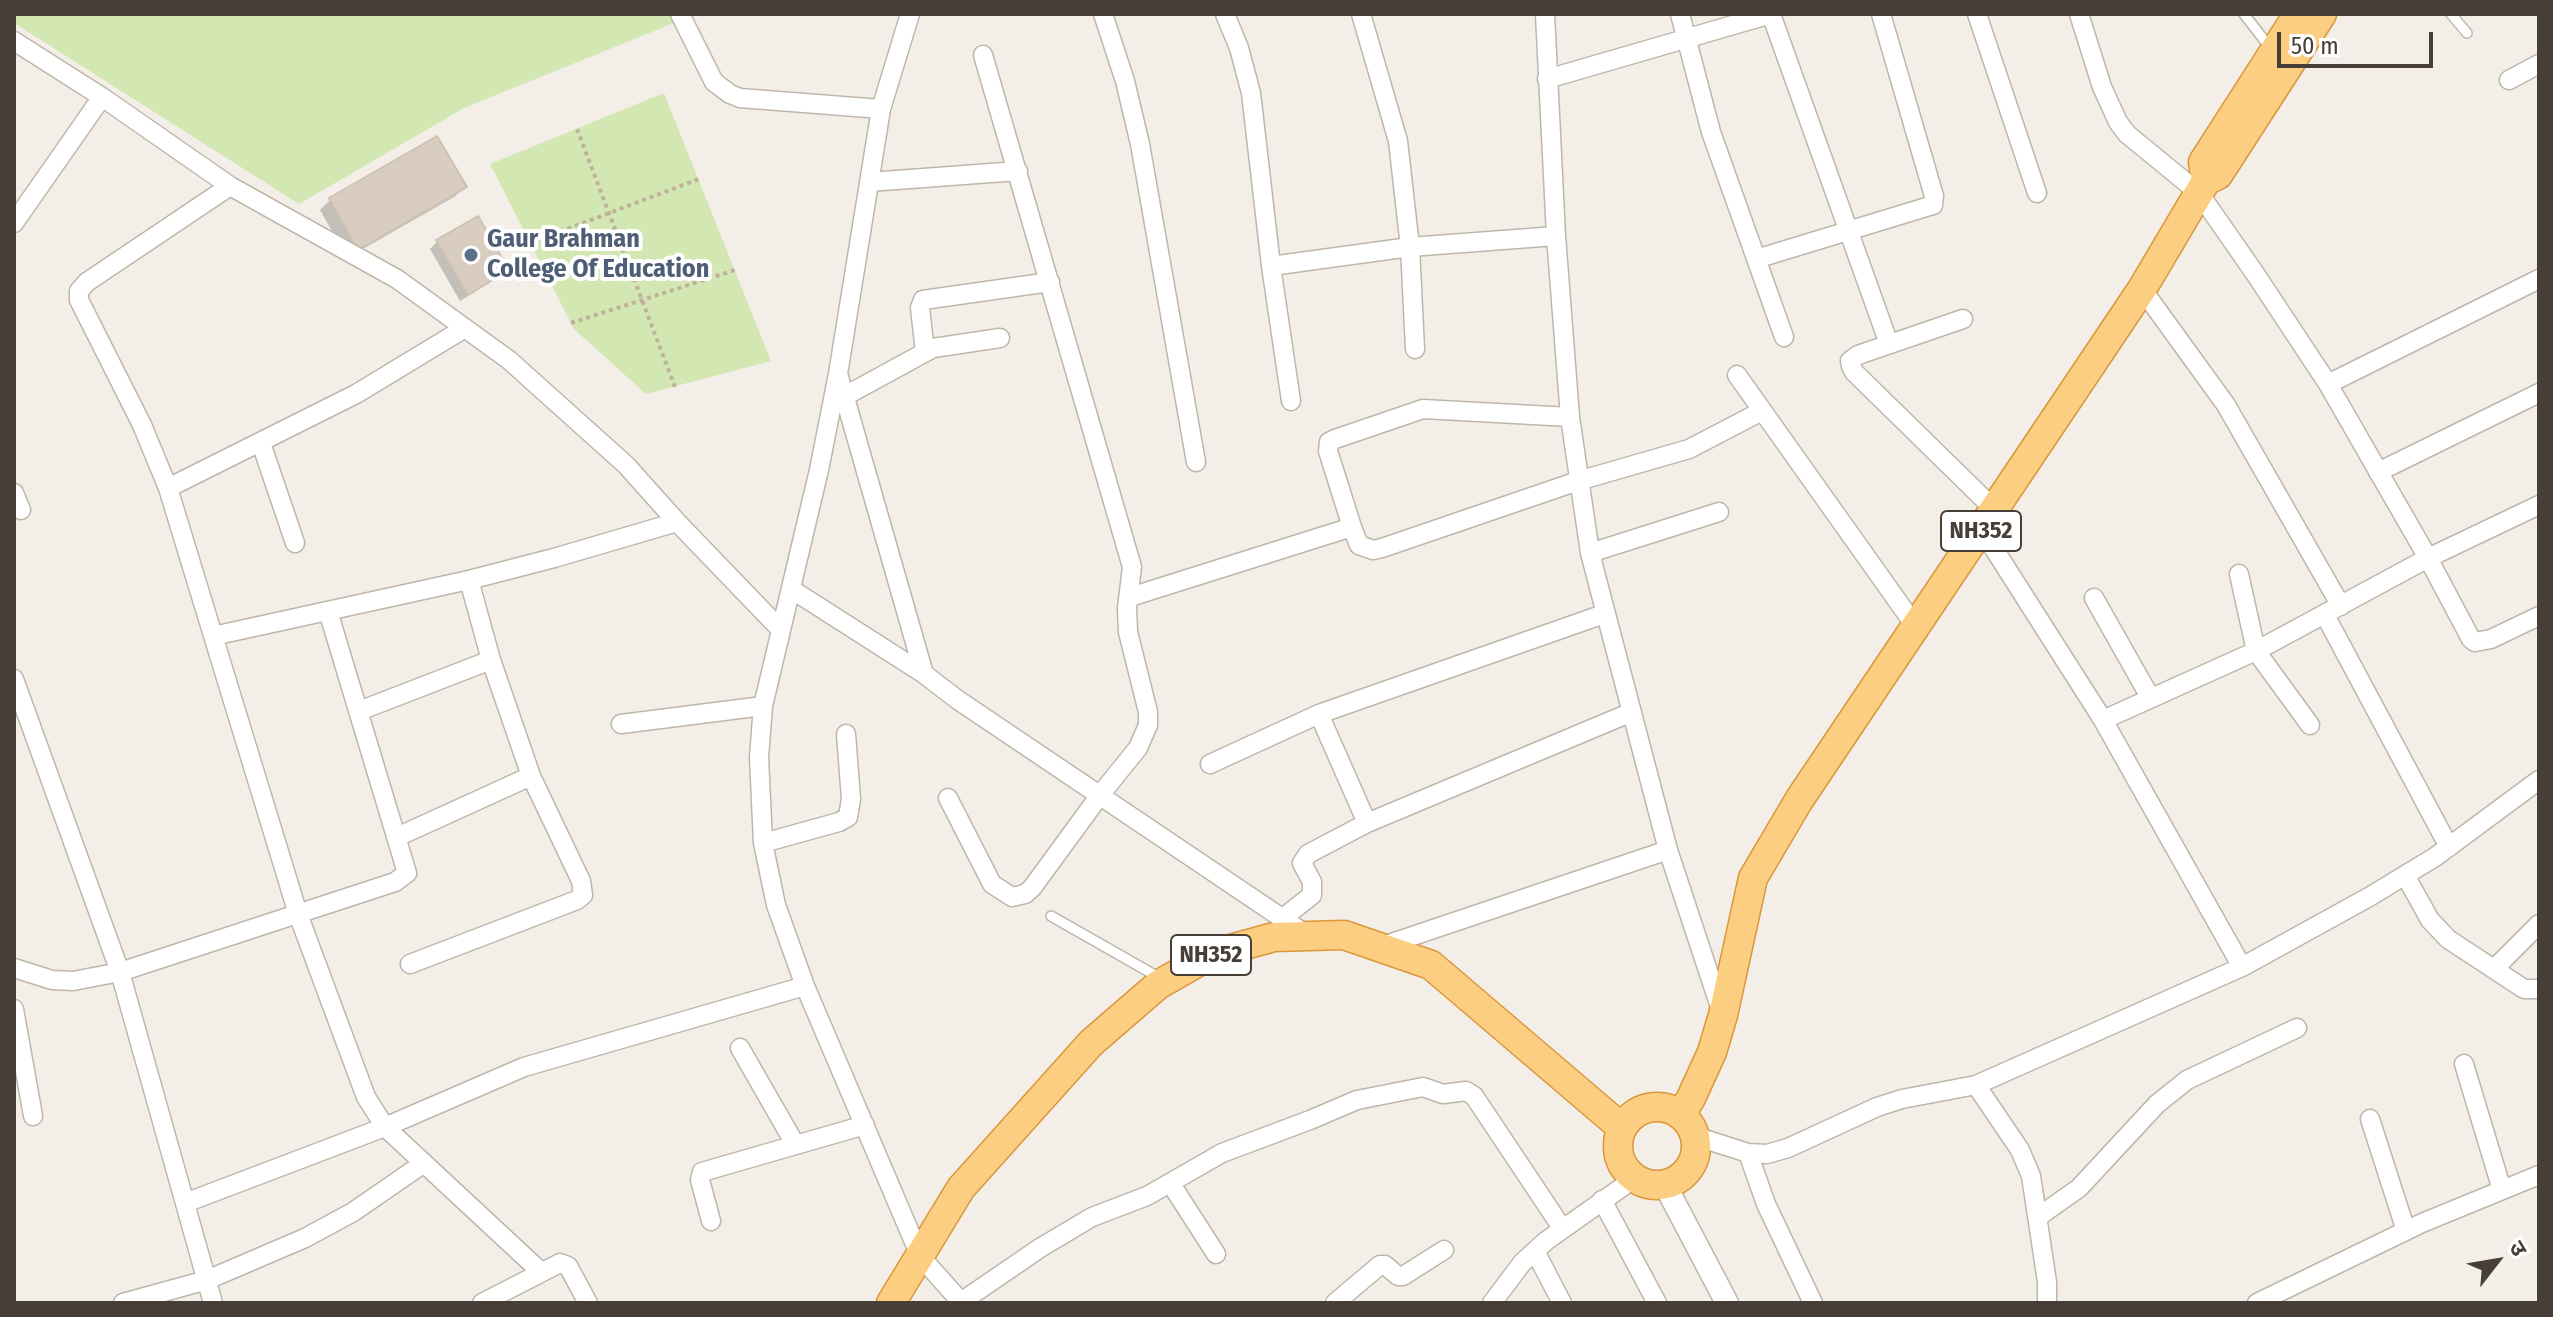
<!DOCTYPE html>
<meta charset="utf-8">
<style>
body{margin:0}
#map{position:relative;width:2553px;height:1317px;overflow:hidden;background:#f3efe8;font-family:"Fira Sans Condensed","Noto Sans Devanagari",sans-serif}
canvas{display:block}
.frame{position:absolute;inset:0;border:16px solid #473f37;pointer-events:none}
.north{position:absolute;left:2457px;top:1221px;width:80px;height:80px;-webkit-text-stroke:6px #fff;paint-order:stroke;rotate:59deg;font-size:22px;font-weight:700;line-height:32px;text-align:center;color:#473f37}
.north::after{content:'';display:block;margin:auto;width:28px;height:36px;background:#473f37;clip-path:polygon(50% 0,100% 100%,50% 72%,0 100%)}
.scale{position:absolute;left:2277px;top:32px;width:156px;height:36px;box-sizing:border-box;border:4px solid #473f37;border-top:0;padding-left:10px;font-size:24px;line-height:28px;white-space:nowrap;color:#473f37;-webkit-text-stroke:6px #fff;paint-order:stroke}
</style>
<div id="map">
<canvas width="2553" height="1317"></canvas>
<div class="frame"></div>
<div class="north">उ</div>
<div class="scale">50 m</div>
</div>
<script>
const g = document.querySelector('canvas').getContext('2d');
g.lineJoin = 'round';
function fill(path, color) { g.fillStyle = color; g.fill(path, 'evenodd'); }
const shape = rows => new Path2D(rows.map(r => 'M' + r).join(''));
function stroke(path, color, width, dash) { g.strokeStyle = color; g.lineWidth = width; g.lineCap = dash ? 'butt' : 'round'; g.setLineDash(dash || []); g.stroke(path); }
function drawText(font, color, halo, rows, align = 'center') {
  g.font = font + ' "Fira Sans Condensed",sans-serif'; g.lineWidth = 8; g.setLineDash([]); g.textBaseline = 'middle'; g.strokeStyle = halo; g.fillStyle = color; for (const [text, x, y, turn = 0] of rows) {
    g.save(); g.translate(x, y); g.rotate((+turn || 0) * Math.PI / 180); g.textAlign = isNaN(turn) ? turn : align; if (halo) g.strokeText(text, 0, 0); g.fillText(text, 0, 0); g.restore();
  }
}
fill(shape([
 [14,14,669,14,674,23,464,108,299,204,14,23],
 [664,93,771,361,646,394,574,329,490,164]
]), '#d2e7b2');
fill(shape([
 [437,138,465,187,454,197,347,258,320,210,330,200],
 [437,242,507,270,499,277,460,301,430,249]
]), '#0003');
const building = shape([
 [437,136,467,187,358,250,329,198,437,136],
 [478,216,509,270,468,295,436,240,478,216]
]);
fill(building, '#d8cdc0');
stroke(building, '#d0c2b1', 2);
const service = shape([
 [2244,14,2271,49],
 [2451,14,2467,33],
 [1051,916,1160,978]
]);
const minor = shape([
 [680,14,714,82,730,94,740,98,881,109],
 [910,14,881,109,838,374,819,470,763,706,759,757,763,843,776,905,805,986,920,1256,962,1303],
 [1103,14,1125,81,1140,144,1196,462],
 [1225,14,1239,48,1251,93,1271,266,1291,401],
 [1361,14,1398,141,1410,247,1415,349],
 [1545,14,1556,236,1570,417,1590,553,1668,850,1721,1010],
 [1680,14,1711,132,1784,337],
 [1771,14,1889,344],
 [1977,14,2037,193],
 [2079,14,2102,87,2118,122,2127,134,2199,193,2256,275,2328,384,2428,558,2471,639,2475,642,2491,639,2539,616],
 [14,41,102,97,230,186,397,279,509,360,626,465,677,522,781,630],
 [1547,79,1771,14],
 [2509,80,2539,64],
 [869,182,1018,171],
 [230,186,87,282,79,291,79,300,142,425,168,488,298,914,366,1097,385,1127,541,1272],
 [14,223,102,97],
 [1756,259,1933,205,1934,196,1881,14],
 [1271,266,1410,247,1556,236],
 [2142,289,2226,405,2341,606],
 [1963,319,1858,355,1850,361,1851,366,1854,372,1995,510],
 [925,352,920,308,923,300,1050,282],
 [1737,375,1916,627],
 [839,377,924,674],
 [2328,384,2539,279],
 [845,396,933,348,1000,338],
 [261,443,295,543],
 [2378,472,2539,393],
 [168,488,356,394,465,328],
 [14,493,21,510],
 [1352,527,1328,451,1329,442,1335,439,1423,409,1570,417],
 [1982,530,2103,720,2242,967],
 [1590,553,1719,512],
 [2239,574,2256,651,2310,725],
 [791,589,924,674,958,700,1307,935],
 [1130,597,1352,527,1359,545,1373,550,1382,548,1578,481,1689,449,1762,411],
 [2094,598,2150,697],
 [2325,615,2449,847],
 [213,636,469,580,554,558,677,522],
 [14,679,120,972,213,1303],
 [359,711,491,660],
 [1319,714,1367,823],
 [2103,720,2256,651,2428,558,2539,505],
 [621,724,763,706],
 [1210,764,1319,714,1604,614],
 [948,798,992,884,1012,897,1025,894,1032,888,1100,795,1138,748,1148,725,1148,712,1128,632,1127,608,1132,567,983,55],
 [397,837,531,776],
 [763,843,839,822,848,817,851,799,846,734],
 [2405,875,2430,920,2448,939,2524,989,2539,989],
 [1283,918,1312,895,1312,882,1302,863,1308,854,1367,823,1632,712],
 [1380,947,1668,850],
 [410,964,577,900,583,895,581,881,531,776,491,660,469,580],
 [14,968,52,980,73,981,120,972,395,882,407,873,328,611],
 [2495,968,2539,924],
 [14,1009,33,1116],
 [740,1048,795,1144],
 [2464,1064,2502,1190],
 [1976,1085,2020,1150,2031,1176,2047,1282,2047,1303],
 [2370,1119,2406,1231],
 [1695,1136,1748,1153,1767,1154,1788,1148,1877,1107,1902,1099,1976,1085,2242,967,2369,897,2435,857,2539,780],
 [1748,1153,1766,1204,1813,1303],
 [1171,1184,1216,1254],
 [1602,1200,1657,1303],
 [185,1203,385,1127,524,1067,805,986],
 [2038,1217,2079,1188,2157,1104,2187,1080,2297,1028],
 [711,1221,700,1180,702,1172,865,1125],
 [1535,1251,1562,1303],
 [961,1302,1040,1248,1092,1217,1147,1196,1222,1153,1310,1120,1357,1100,1423,1087,1443,1094,1466,1091,1474,1096,1562,1228],
 [123,1303,207,1280,305,1238,353,1212,424,1163],
 [482,1303,560,1263,568,1266,588,1303],
 [1335,1303,1380,1265,1385,1265,1398,1276,1403,1276,1444,1250],
 [1492,1303,1522,1263,1546,1241,1635,1178],
 [2257,1303,2422,1223,2539,1175]
]);
const tertiary = shape([
 [1665,1185,1727,1303]
]);
const trunk = shape([
 [2206,181,2203,162,2298,14],
 '1618 1146a39 39 0 1 1 78 0a39 39 0 1 1-78 0Z',
 [1681,1115,1691,1098,1712,1052,1723,1015,1753,878,1799,800,2142,289,2206,181,2218,175,2322,14],
 [891,1303,961,1188,1091,1043,1158,985,1212,954,1274,937,1344,935,1431,965,1622,1128]
]);
stroke(service, '#bfb6aa', 12);
stroke(minor, '#bfb6aa', 21);
stroke(tertiary, '#bfb6aa', 25);
stroke(trunk, '#da973b', 31);
stroke(shape([
 [577,129,675,387],
 [530,243,699,179],
 [571,323,735,270]
]), '#c0b19c', 4, [4, 4]);
stroke(service, '#fff', 9);
stroke(minor, '#fff', 18);
stroke(tertiary, '#fff', 22);
stroke(trunk, '#fbce82', 28);
for (const [x, y, r, color] of [
 [471,255,8,"#5c6f8a"]
]) { const dot = new Path2D(); dot.arc(x, y, r, 0, 2 * Math.PI); g.fillStyle = color; g.fill(dot); stroke(dot, '#fff', 3); }
for (const [x, y, w] of [
 [1981,531,80],
 [1211,955,80]
]) { const box = new Path2D(); box.roundRect(x - w / 2, y - 20, w, 40, 6); g.fillStyle = '#fff'; g.fill(box); stroke(box, '#473f37', 2); }
drawText('bold 24px', '#473f37', null, [
 ["NH352",1981,531],
 ["NH352",1211,955]
]);
drawText('bold 26px', '#4e5e75', '#fff', [
 ["Gaur Brahman",487,240],
 ["College Of Education",487,270]
], 'left');
</script>
